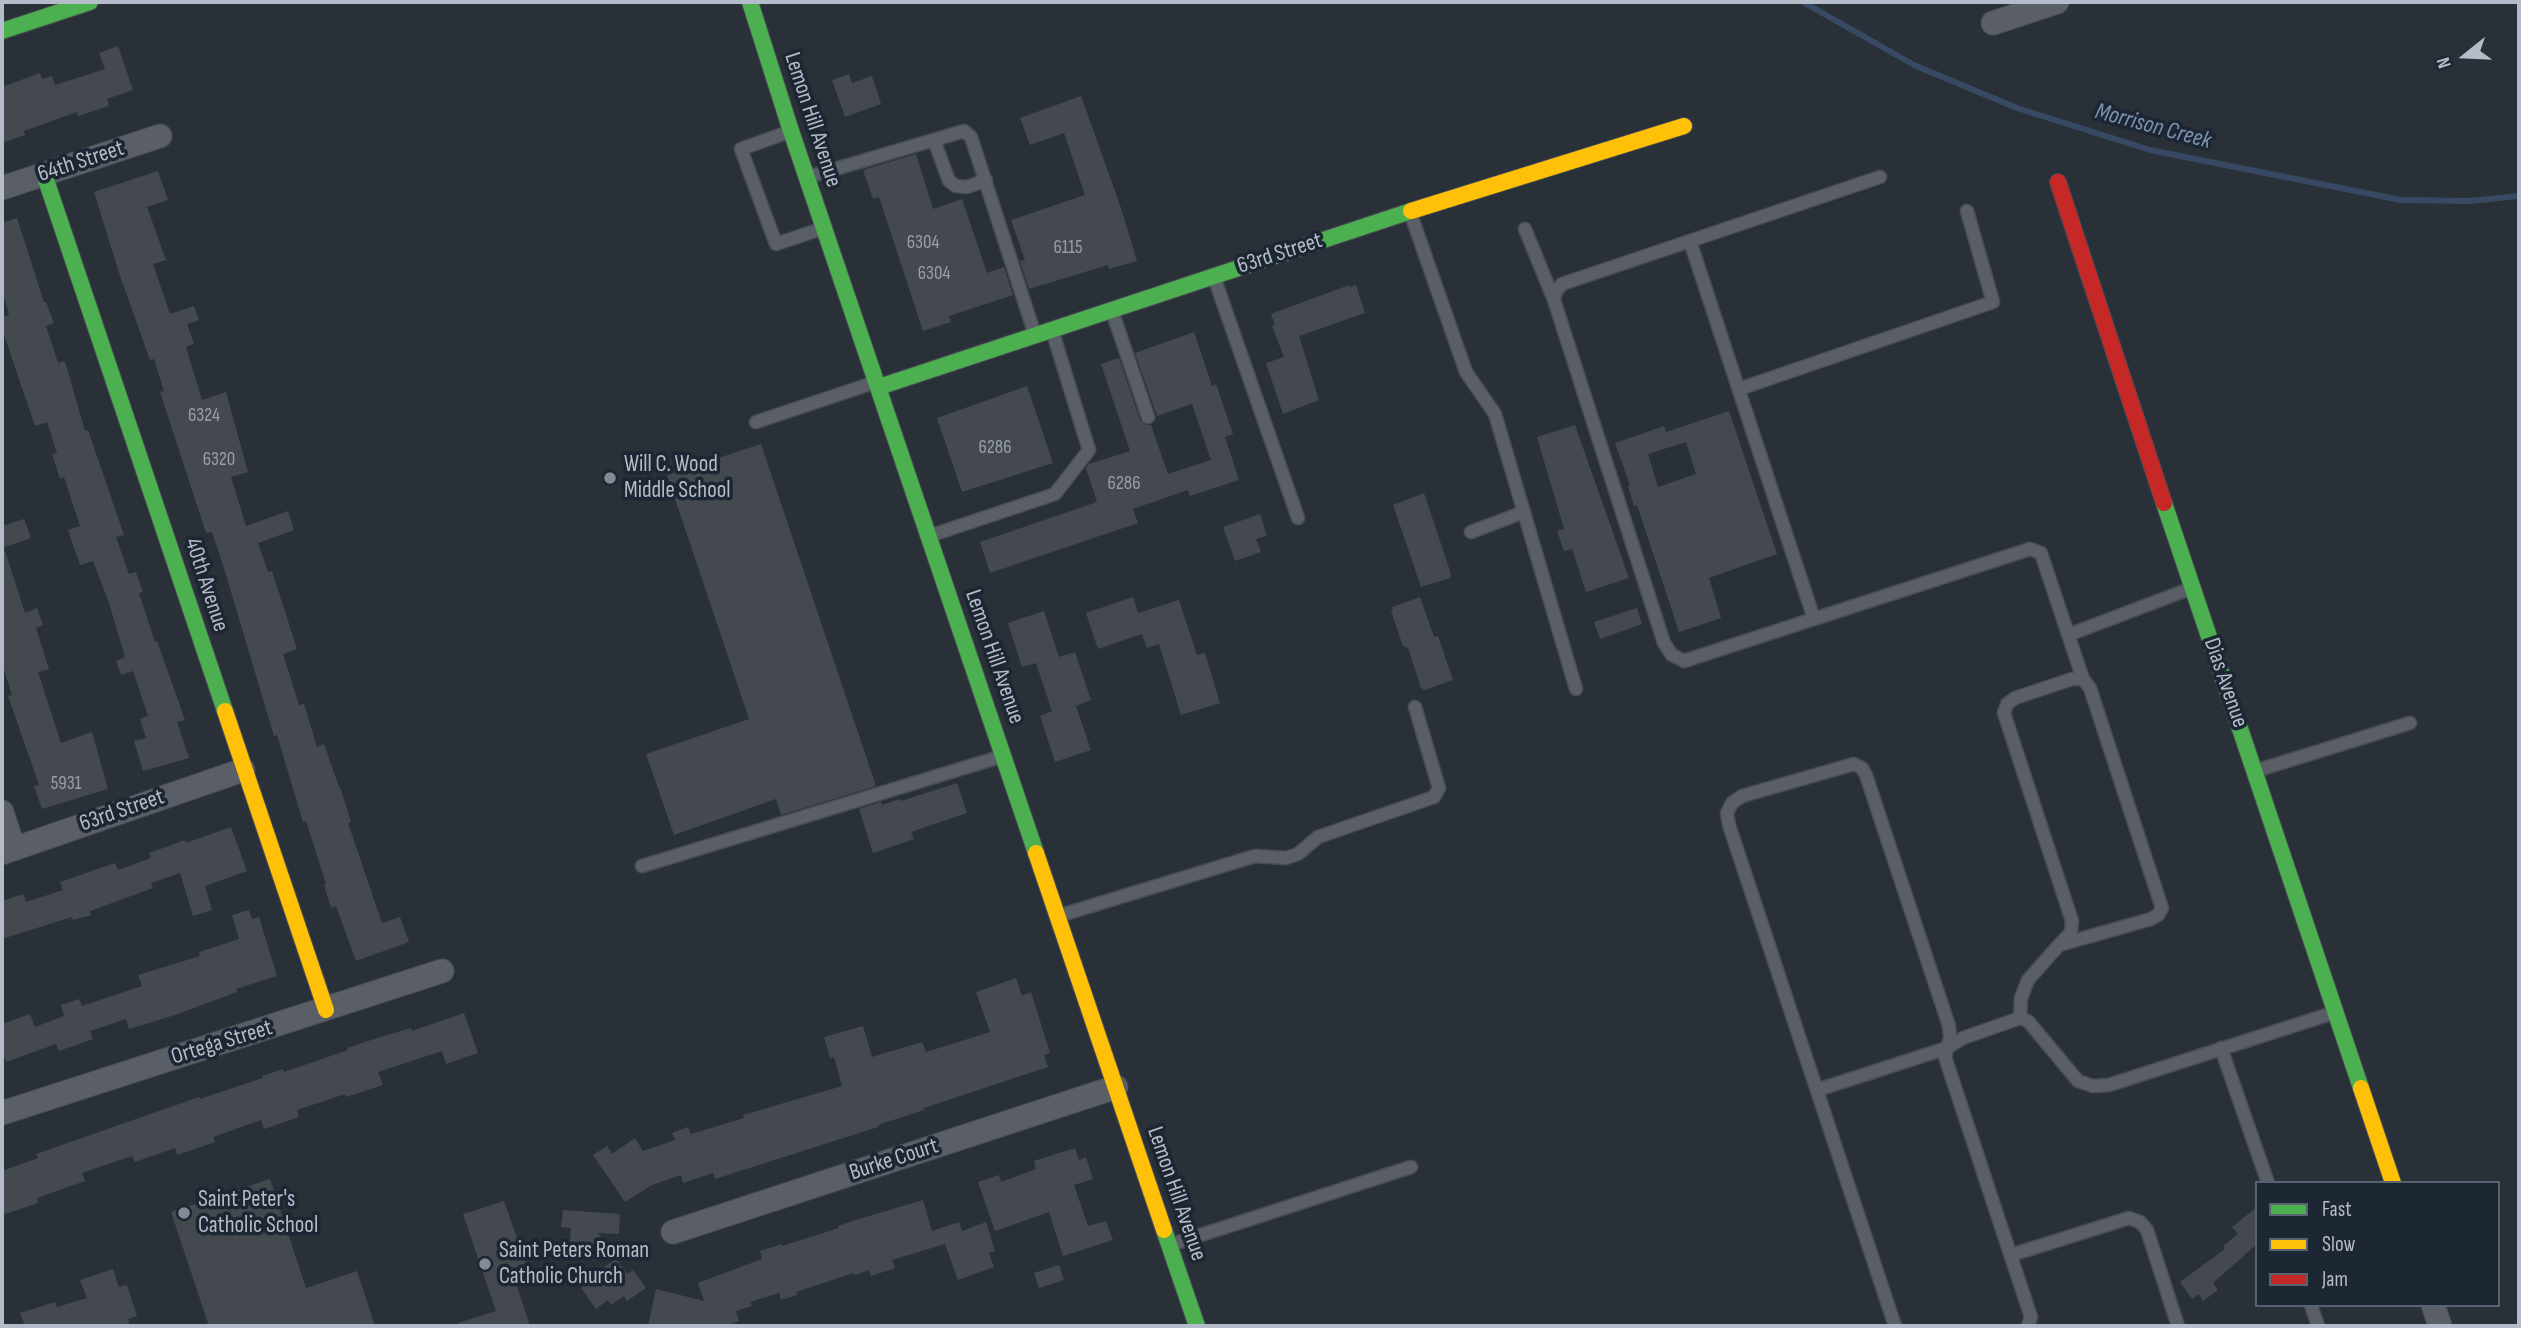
<!DOCTYPE html>
<style>
body{margin:0}
#map{position:relative;width:2521px;height:1328px;overflow:hidden;background:#2a3038;font-family:"Sofia Sans Condensed",sans-serif}
canvas{display:block}
.frame{position:absolute;inset:0;border:4px solid #b4bcc9;pointer-events:none}
.legend{position:absolute;left:2255px;top:1181px;width:245px;height:126px;box-sizing:border-box;background:#1d2633;border:2px solid #59626f;margin:0;padding:9px 12px;list-style:none;font-size:21px;color:#b4bcc9}
.legend li{display:flex;align-items:center;gap:14px;height:35px}
.legend b{width:35px;border:2px solid #59626f}
.north{position:absolute;left:2430px;top:21px;width:70px;height:70px;-webkit-text-stroke:5px #1d2633;paint-order:stroke;rotate:252deg;font-size:19px;font-weight:700;line-height:28px;text-align:center;color:#b4bcc9}
.north::after{content:'';display:block;margin:auto;width:24px;height:32px;background:#b4bcc9;clip-path:polygon(50% 0,100% 100%,50% 72%,0 100%)}
</style>
<div id="map">
<canvas width="2521" height="1328"></canvas>
<div class="frame"></div>
<ul class="legend">
<li><b style="height:9px;background:#4caf50"></b>Fast</li>
<li><b style="height:9px;background:#ffc107"></b>Slow</li>
<li><b style="height:9px;background:#c62828"></b>Jam</li>
</ul>
<div class="north">N</div>
</div>
<script>
const g = document.querySelector('canvas').getContext('2d');
g.lineJoin = 'round';
const shape = rows => new Path2D(rows.map(r => 'M' + r).join(''));
function stroke(path, color, width, dash) { g.strokeStyle = color; g.lineWidth = width; g.lineCap = dash ? 'butt' : 'round'; g.setLineDash(dash || []); g.stroke(path); }
function fill(path, color) { g.fillStyle = color; g.fill(path, 'evenodd'); }
function drawText(font, color, halo, rows, align = 'center') {
  g.font = font + ' "Sofia Sans Condensed",sans-serif'; g.lineWidth = 7; g.setLineDash([]); g.textBaseline = 'middle'; g.strokeStyle = halo; g.fillStyle = color; for (const [text, x, y, turn = 0] of rows) {
    g.save(); g.translate(x, y); g.rotate((+turn || 0) * Math.PI / 180); g.textAlign = isNaN(turn) ? turn : align; if (halo) g.strokeText(text, 0, 0); g.fillText(text, 0, 0); g.restore();
  }
}
stroke(shape([
 [1803,2,1914,65,2017,108,2150,150,2401,200,2470,201,2519,196]
]), '#384963', 6);
fill(shape([
 [118,46,133,90,107,99,109,106,78,116,77,112,24,131,25,135,2,143,2,87,40,73,42,79,52,76,55,85,105,69,99,53],
 [849,74,852,83,872,76,881,104,845,117,832,80],
 [1081,96,1121,208,1137,261,1109,269,1108,265,1029,289,1020,261,1025,260,1011,220,1085,195,1064,133,1030,145,1020,118],
 [916,154,933,209,962,199,987,273,1004,267,1013,295,949,316,951,322,923,331,879,197,873,199,863,170],
 [158,171,168,200,147,207,166,260,153,264,170,314,194,306,199,320,187,324,194,344,186,347,202,400,226,392,248,472,231,477,246,526,288,511,294,530,258,543,268,572,272,571,297,649,283,654,299,705,304,704,317,747,324,744,339,787,340,787,351,822,348,823,382,923,400,917,409,942,356,961,336,906,331,908,324,885,326,884,306,821,303,822,277,735,274,736,223,565,212,532,206,533,160,392,164,391,154,359,150,360,120,276,94,192],
 [17,218,44,302,46,302,54,323,46,326,58,363,65,361,85,431,88,430,124,535,116,537,129,574,136,572,143,592,139,593,155,642,157,641,185,720,177,722,189,758,143,771,134,741,146,738,140,719,148,716,133,671,121,675,116,661,125,657,109,603,93,561,80,565,68,530,80,526,64,477,60,479,52,454,57,453,47,422,35,426,2,329,2,317,9,315,2,290,2,223],
 [1349,285,1350,287,1356,285,1365,313,1299,336,1319,400,1283,414,1266,363,1284,357,1272,326,1275,325,1271,314],
 [1194,332,1212,386,1216,384,1233,434,1225,437,1239,480,1190,496,1188,490,1133,509,1138,523,990,573,980,542,1097,502,1086,468,1089,464,1130,451,1101,364,1119,358,1140,420,1146,425,1151,425,1168,474,1211,460,1192,404,1157,416,1135,353],
 [1027,386,1053,463,962,492,937,418],
 [1729,411,1777,554,1709,578,1721,618,1679,632,1637,505,1634,506,1628,486,1630,485,1615,443,1664,426,1666,432],
 [1686,442,1696,474,1658,487,1648,454],
 [1575,425,1629,578,1586,592,1572,549,1564,551,1557,531,1564,529,1537,437],
 [761,444,876,786,781,815,776,799,674,835,646,754,749,719,667,475],
 [1424,493,1451,574,1450,578,1421,587,1393,505],
 [1260,514,1267,536,1256,539,1261,552,1235,561,1223,527],
 [24,519,31,538,2,548,2,526],
 [2,551,5,551,25,613,37,608,43,625,36,628,49,669,38,672,61,743,92,732,108,789,42,809,34,786,39,785,8,696,12,695,2,663],
 [1133,597,1138,613,1179,600,1197,655,1205,653,1220,703,1181,715,1159,644,1147,648,1142,634,1098,649,1086,613],
 [1420,597,1434,637,1438,636,1453,680,1425,690,1421,688,1408,648,1403,646,1391,611,1393,610,1392,607],
 [1637,608,1642,624,1600,639,1594,622],
 [1044,611,1059,657,1075,652,1091,700,1076,706,1091,750,1055,762,1040,716,1052,711,1036,663,1022,667,1008,623],
 [957,783,967,813,911,832,914,839,873,853,859,809,881,802,882,805,900,799,901,801],
 [231,827,247,871,205,886,212,910,193,916,180,873,151,883,153,888,90,911,91,915,73,920,72,917,2,939,2,901,23,894,26,902,63,890,60,882,115,863,118,870,151,858,149,853,185,840,186,843],
 [249,910,252,919,259,917,277,976,236,989,237,992,175,1015,129,1029,126,1019,90,1031,93,1039,59,1051,56,1044,6,1062,2,1050,2,1024,30,1014,35,1027,64,1016,61,1005,79,999,82,1006,142,986,138,975,200,956,199,952,239,939,232,915],
 [1016,978,1022,996,1031,992,1050,1053,1044,1055,1048,1067,924,1108,924,1110,878,1125,878,1127,715,1179,713,1173,683,1183,681,1175,652,1185,625,1202,593,1155,607,1146,612,1154,635,1138,643,1151,675,1140,672,1133,688,1127,691,1134,744,1118,743,1115,842,1086,834,1057,830,1058,824,1037,863,1026,872,1057,922,1042,926,1052,990,1032,976,992],
 [464,1013,478,1053,446,1064,442,1051,378,1072,383,1085,346,1097,345,1094,297,1110,299,1117,264,1129,261,1120,213,1137,215,1142,177,1155,175,1148,135,1162,132,1156,82,1173,85,1181,37,1198,38,1203,2,1215,2,1171,38,1158,36,1154,199,1097,200,1099,263,1078,262,1076,283,1069,284,1072,348,1050,347,1048,368,1041,411,1028,412,1031],
 [1075,1148,1079,1160,1086,1157,1093,1179,1074,1185,1088,1226,1106,1221,1113,1240,1063,1256,1049,1212,995,1231,978,1182,999,1175,1001,1182,1036,1169,1034,1161],
 [270,1179,306,1288,357,1271,375,1326,209,1326,171,1212],
 [923,1200,932,1231,959,1222,962,1231,986,1222,995,1251,989,1253,994,1267,958,1280,945,1244,892,1260,895,1268,871,1276,869,1270,855,1275,854,1273,796,1292,797,1295,781,1300,779,1293,750,1302,752,1306,736,1311,739,1321,725,1326,648,1326,656,1289,704,1301,698,1283,762,1259,760,1251,782,1244,782,1246,839,1228,838,1226,859,1219],
 [504,1201,530,1275,515,1280,530,1326,458,1326,458,1323,496,1311,463,1214],
 [2257,1207,2257,1244,2213,1283,2218,1290,2203,1301,2199,1294,2192,1299,2180,1282,2225,1249,2223,1246,2238,1234,2232,1227],
 [563,1210,620,1214,619,1234,598,1233,627,1274,633,1270,646,1288,627,1301,624,1296,611,1305,608,1300,596,1309,582,1289,582,1282,616,1259,569,1255,571,1228,561,1227],
 [1059,1265,1064,1280,1039,1288,1034,1273],
 [113,1269,119,1287,127,1285,137,1316,128,1319,130,1326,25,1326,20,1313,55,1302,57,1307,87,1298,80,1280]
]), '#444950');
const lane = shape([
 [791,131,741,149,776,244,824,228],
 [934,140,949,181,956,186,967,187,986,180],
 [808,177,964,131,971,137,1035,335],
 [1880,177,1562,284,1556,291,1554,300,1664,643,1672,655,1684,661,2030,549,2041,553,2083,679],
 [1410,212,1466,372,1495,414,1576,689],
 [1525,229,1554,300],
 [1690,241,1814,619],
 [1214,277,1298,518],
 [1112,311,1148,417],
 [1739,389,1993,302,1967,211],
 [756,422,876,382],
 [1471,532,1524,512],
 [929,536,1055,494,1089,450,1052,330],
 [2068,635,2192,588],
 [2255,771,2410,723],
 [642,866,1003,756],
 [1058,916,1255,856,1286,858,1298,854,1318,837,1434,797,1439,788,1415,707],
 [2020,1018,2021,998,2028,980,2059,945,2151,919,2158,915,2162,908,2090,688,2083,679,2072,679,2015,698,2007,704,2004,713,2072,921,2071,932,2059,945],
 [2221,1048,2268,1183],
 [1817,1090,1947,1048,1963,1038,2020,1018,2028,1021,2078,1081,2093,1086,2109,1085,2336,1012],
 [1170,1245,1411,1167],
 [2011,1255,2129,1218,2140,1222,2147,1230,2178,1326],
 [2311,1305,2318,1326],
 [1895,1326,1729,825,1727,813,1732,803,1742,796,1854,764,1862,768,1866,775,1949,1026,1950,1037,1945,1057,2031,1317,2028,1326]
]);
const street = shape([
 [1993,23,2057,2],
 [2,188,160,136],
 [2,812,14,849],
 [2,853,243,770],
 [2,1113,442,971],
 [673,1232,1116,1087],
 [2433,1305,2440,1326]
]);
const fast = shape([
 [750,2,791,131,1036,853],
 [2,31,90,2],
 [44,174,225,711],
 [879,387,1411,211],
 [2164,503,2361,1088],
 [1164,1230,1197,1326]
]);
const slow = shape([
 [1411,211,1684,126],
 [225,711,326,1010],
 [1036,853,1164,1230],
 [2361,1088,2393,1183]
]);
const jam = shape([
 [2058,182,2164,503]
]);
stroke(lane, '#484c53', 15);
stroke(street, '#484c53', 25);
stroke(fast, '#484c53', 18);
stroke(slow, '#484c53', 18);
stroke(jam, '#484c53', 18);
stroke(lane, '#5a5e66', 12);
stroke(street, '#5a5e66', 23);
stroke(fast, '#4caf50', 16);
stroke(slow, '#ffc107', 16);
stroke(jam, '#c62828', 16);
for (const [x, y, r, color] of [
 [610,478,7,"#848b96"],
 [184,1213,7,"#848b96"],
 [485,1264,7,"#848b96"]
]) { const dot = new Path2D(); dot.arc(x, y, r, 0, 2 * Math.PI); g.fillStyle = color; g.fill(dot); stroke(dot, '#1d2633', 2.5); }
drawText('19px', '#989fab', null, [
 ["6304",923,243],
 ["6115",1068,248],
 ["6304",934,274],
 ["6324",204,416],
 ["6286",995,448],
 ["6320",219,460],
 ["6286",1124,484],
 ["5931",66,784]
]);
drawText('23px', '#b4bcc9', '#1d2633', [
 ["Lemon Hill Avenue",812,120,72],
 ["64th Street",81,162,-18],
 ["63rd Street",1280,254,-18],
 ["40th Avenue",206,585,72],
 ["Lemon Hill Avenue",994,657,71],
 ["Dias Avenue",2225,683,71],
 ["63rd Street",122,811,-19],
 ["Ortega Street",222,1043,-17],
 ["Burke Court",894,1160,-18],
 ["Lemon Hill Avenue",1176,1194,71]
]);
drawText('23px', '#b4bcc9', '#1d2633', [
 ["Will C. Wood",624,465],
 ["Middle School",624,491],
 ["Saint Peter's",198,1200],
 ["Catholic School",198,1226],
 ["Saint Peters Roman",499,1251],
 ["Catholic Church",499,1277]
], 'left');
drawText('italic 24px', '#7c92b1', '#1d2633', [
 ["Morrison Creek",2153,127,15]
]);
</script>
